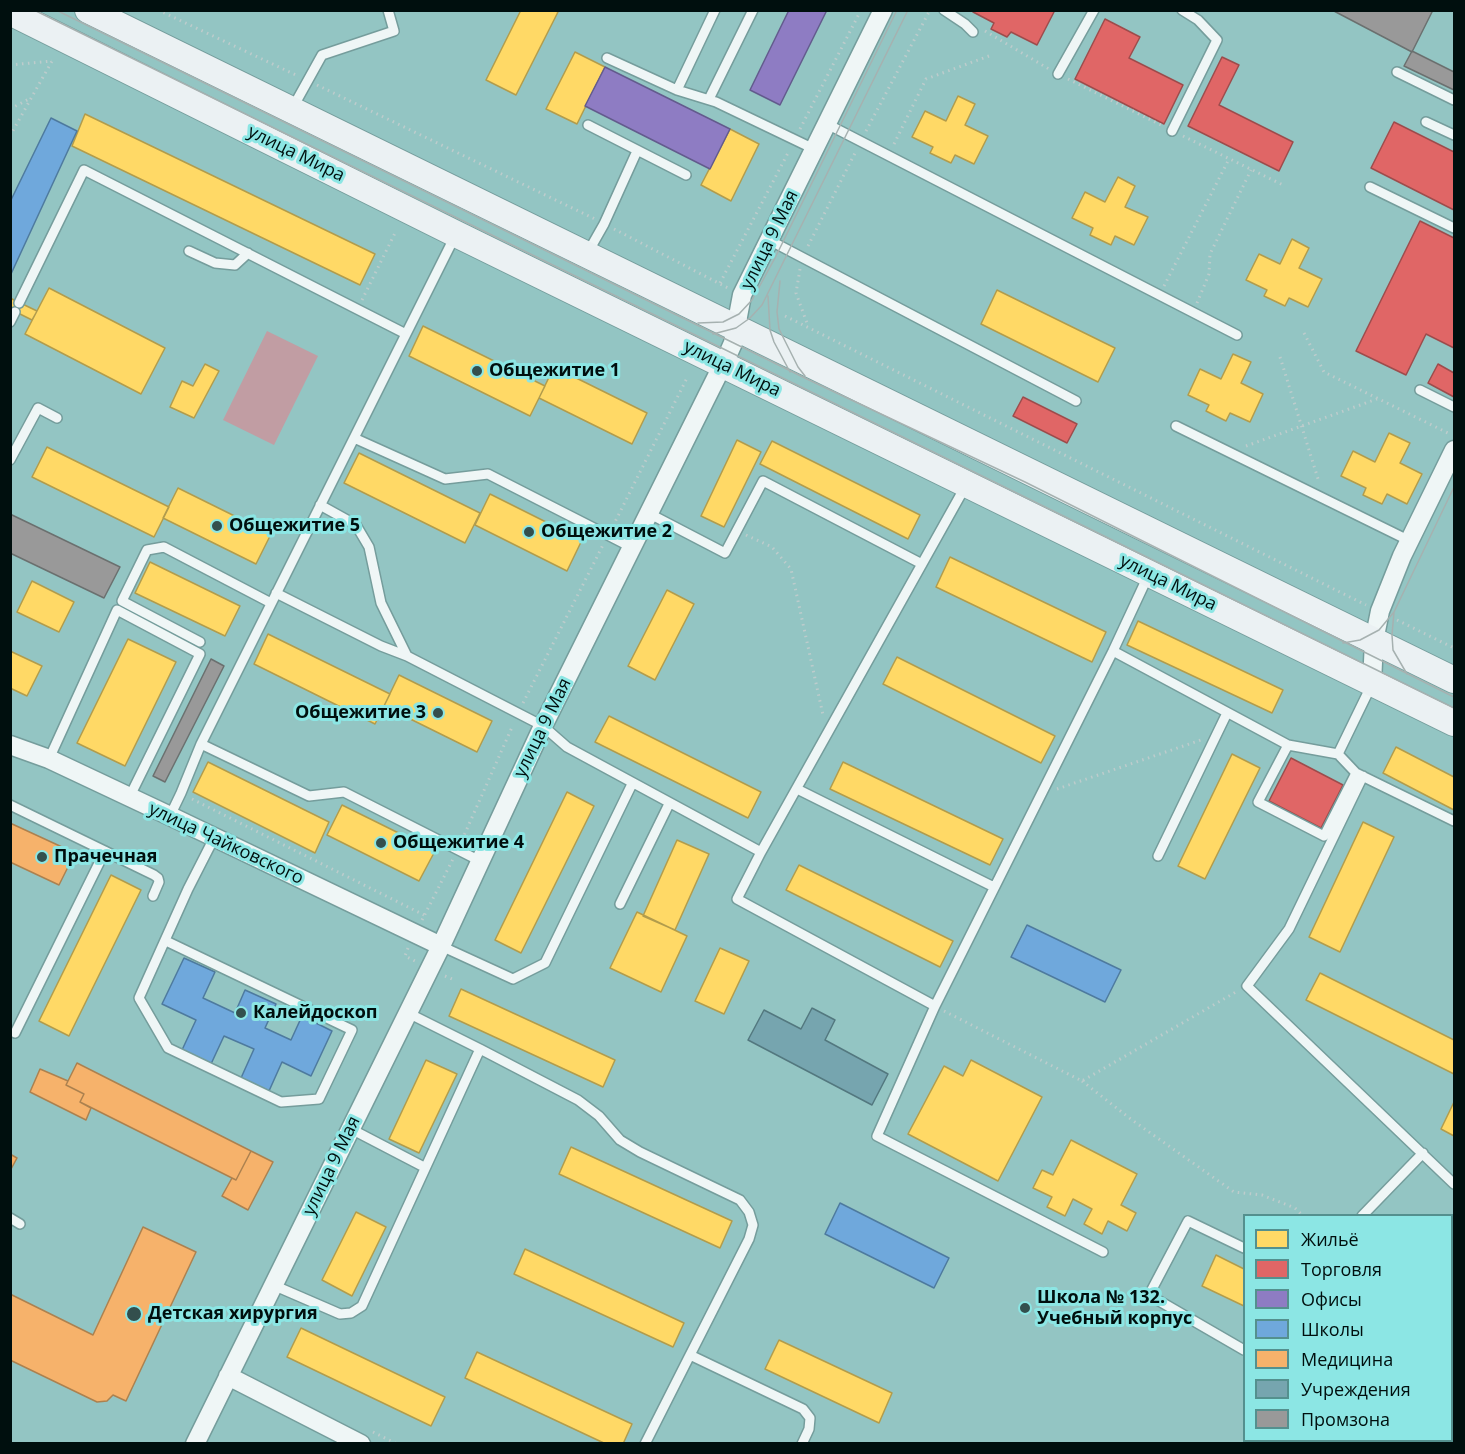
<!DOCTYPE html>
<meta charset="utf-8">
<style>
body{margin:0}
#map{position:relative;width:1465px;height:1454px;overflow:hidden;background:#93c5c3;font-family:"Open Sans",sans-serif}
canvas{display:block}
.frame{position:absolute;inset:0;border:12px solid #000f0e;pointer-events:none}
.legend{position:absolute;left:1243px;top:1214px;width:210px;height:228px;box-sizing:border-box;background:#8ce6e4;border:2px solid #54908e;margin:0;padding:8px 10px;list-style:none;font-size:18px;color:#000f0e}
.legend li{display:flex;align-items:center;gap:12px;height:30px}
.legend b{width:30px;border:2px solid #54908e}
</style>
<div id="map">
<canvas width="1465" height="1454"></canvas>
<div class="frame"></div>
<ul class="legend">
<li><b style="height:16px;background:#ffd966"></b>Жильё</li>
<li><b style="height:16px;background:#e06666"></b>Торговля</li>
<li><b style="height:16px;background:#8e7cc3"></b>Офисы</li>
<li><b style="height:16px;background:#6fa8dc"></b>Школы</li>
<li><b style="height:16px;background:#f6b26b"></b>Медицина</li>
<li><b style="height:16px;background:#76a5af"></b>Учреждения</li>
<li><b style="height:16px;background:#999"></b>Промзона</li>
</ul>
</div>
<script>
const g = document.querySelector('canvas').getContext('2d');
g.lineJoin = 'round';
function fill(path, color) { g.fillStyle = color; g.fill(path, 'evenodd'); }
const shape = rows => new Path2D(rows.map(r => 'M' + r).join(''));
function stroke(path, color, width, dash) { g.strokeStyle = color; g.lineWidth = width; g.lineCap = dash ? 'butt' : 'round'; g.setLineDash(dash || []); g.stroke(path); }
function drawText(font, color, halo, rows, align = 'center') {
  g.font = font + ' "Open Sans",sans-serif'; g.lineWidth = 6; g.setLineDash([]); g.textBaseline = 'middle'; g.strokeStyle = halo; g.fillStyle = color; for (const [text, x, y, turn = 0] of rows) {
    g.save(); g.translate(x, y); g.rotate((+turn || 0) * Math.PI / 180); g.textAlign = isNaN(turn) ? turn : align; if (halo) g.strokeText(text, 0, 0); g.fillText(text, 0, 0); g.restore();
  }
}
fill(shape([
 [267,331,318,356,274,445,223,420]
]), '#c19da3');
const homes = shape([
 [521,10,554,10,558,12,516,95,486,80,521,10],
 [575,52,605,67,577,124,546,109,575,52],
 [958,96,975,104,965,125,988,136,974,164,955,155,951,163,930,153,933,147,912,137,925,111,946,121,958,96],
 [85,114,375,254,360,285,72,146,85,114],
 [730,129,759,144,731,201,701,185,730,129],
 [1118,177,1135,186,1125,207,1148,217,1134,245,1115,236,1111,245,1090,235,1093,228,1072,218,1085,192,1105,202,1118,177],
 [1292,239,1309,248,1299,268,1322,279,1308,307,1289,298,1285,306,1264,296,1267,290,1246,280,1259,254,1280,264,1292,239],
 [49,288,165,348,141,394,25,334,49,288],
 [997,290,1115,348,1098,382,981,324,997,290],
 [10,298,37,311,32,320,10,309,10,298],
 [423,326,545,386,530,416,409,356,423,326],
 [1233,354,1251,362,1241,383,1263,394,1250,422,1230,413,1226,421,1206,411,1209,405,1188,395,1200,369,1221,379,1233,354],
 [205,364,219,371,194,418,170,407,182,381,193,386,205,364],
 [554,367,647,413,632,444,539,398,554,367],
 [1389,433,1410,443,1400,463,1422,474,1407,504,1387,494,1382,504,1363,495,1366,488,1341,476,1353,451,1375,462,1389,433],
 [737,440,761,452,724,527,701,516,737,440],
 [772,441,920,515,908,539,760,464,772,441],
 [47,447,169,507,154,537,32,477,47,447],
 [359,453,480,513,465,543,344,483,359,453],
 [178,488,271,534,256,564,163,518,178,488],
 [490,494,582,540,567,571,475,525,490,494],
 [950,557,1106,632,1092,662,936,587,950,557],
 [150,562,240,606,225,636,135,593,150,562],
 [32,581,74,602,59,632,17,612,32,581],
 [667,590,694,604,655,680,628,666,667,590],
 [1138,621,1283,690,1272,713,1127,645,1138,621],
 [268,634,390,694,375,724,254,664,268,634],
 [128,639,176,662,125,766,77,743,128,639],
 [10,651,42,666,27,696,10,688,10,651],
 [897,657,1055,736,1041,763,883,684,897,657],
 [399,675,492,721,477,752,384,706,399,675],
 [609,716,761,792,748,818,595,742,609,716],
 [1396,747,1454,777,1454,810,1383,773,1396,747],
 [1232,754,1260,768,1205,879,1178,866,1232,754],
 [208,762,329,822,315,853,193,792,208,762],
 [843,762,1003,839,990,865,830,789,843,762],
 [567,792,594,806,521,953,495,940,567,792],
 [342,805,435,851,419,881,327,835,342,805],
 [1363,822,1394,837,1340,952,1309,937,1363,822],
 [677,840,709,854,675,930,643,916,677,840],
 [799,865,953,941,940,967,786,890,799,865],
 [111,875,141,890,69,1036,39,1021,111,875],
 [637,912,687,936,661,992,610,968,637,912],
 [720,948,749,961,724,1014,695,1001,720,948],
 [1320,973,1454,1040,1454,1074,1306,1000,1320,973],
 [461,989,615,1060,603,1087,449,1016,461,989],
 [426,1060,457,1074,419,1153,389,1139,426,1060],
 [971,1060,1042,1097,998,1181,908,1134,944,1066,963,1076,971,1060],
 [1454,1102,1454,1136,1441,1129,1454,1102],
 [1071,1140,1137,1174,1121,1205,1136,1213,1127,1231,1108,1221,1102,1234,1084,1224,1092,1209,1073,1199,1065,1216,1047,1207,1052,1197,1033,1188,1042,1170,1053,1175,1071,1140],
 [571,1147,732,1221,720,1248,559,1174,571,1147],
 [356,1212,386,1227,352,1296,322,1280,356,1212],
 [525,1249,684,1323,673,1347,514,1274,525,1249],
 [1216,1255,1244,1269,1244,1306,1202,1286,1216,1255],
 [301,1328,445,1397,431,1426,287,1357,301,1328],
 [779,1340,892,1393,879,1423,765,1369,779,1340],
 [477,1352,632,1424,623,1444,606,1444,465,1378,477,1352]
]);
fill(homes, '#ffd966');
stroke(homes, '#b29c4c', 1.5);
const shops = shape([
 [974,10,1055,10,1037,45,1011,32,1007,37,991,29,994,23,973,12,974,10],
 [1105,19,1140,37,1129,58,1183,85,1164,124,1075,79,1105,19],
 [1222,57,1239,65,1219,105,1293,142,1279,171,1188,126,1222,57],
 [1394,122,1454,152,1454,210,1371,168,1394,122],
 [1420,221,1454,238,1454,348,1426,334,1406,375,1356,351,1420,221],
 [1438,364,1454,373,1454,397,1428,383,1438,364],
 [1023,397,1077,424,1067,443,1013,416,1023,397],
 [1291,758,1343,785,1321,828,1269,801,1291,758]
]);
fill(shops, '#e06666');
stroke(shops, '#9d4c4c', 1.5);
const offices = shape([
 [789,10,827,10,780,105,750,90,789,10],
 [605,67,730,129,710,169,585,106,605,67]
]);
fill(offices, '#8e7cc3');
stroke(offices, '#635b8d', 1.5);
const schools = shape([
 [51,118,77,131,11,274,10,202,51,118],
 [1027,925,1121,970,1105,1002,1011,957,1027,925],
 [184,958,215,972,203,998,235,1013,245,990,276,1004,265,1028,291,1040,302,1016,332,1031,311,1076,282,1062,269,1091,241,1078,254,1049,224,1036,211,1064,182,1050,196,1020,162,1004,184,958],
 [840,1203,949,1258,934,1288,825,1234,840,1203],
 [1332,1440,1414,1440,1416,1441,1415,1444,1330,1444,1332,1440]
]);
fill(schools, '#6fa8dc');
stroke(schools, '#4e7a9e', 1.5);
const health = shape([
 [10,823,75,853,59,885,10,862,10,823],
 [77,1063,251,1151,236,1180,80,1102,84,1094,66,1085,77,1063],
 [40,1069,68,1081,66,1085,84,1094,80,1102,91,1108,86,1120,30,1092,40,1069],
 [251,1151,273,1162,248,1210,222,1196,232,1178,236,1180,251,1151],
 [10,1154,17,1158,10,1171,10,1154],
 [143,1227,196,1252,126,1401,113,1395,107,1401,97,1402,10,1360,10,1294,93,1335,143,1227]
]);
fill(health, '#f6b26b');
stroke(health, '#ac814f', 1.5);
const public = shape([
 [812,1008,835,1020,825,1040,888,1074,872,1105,748,1040,764,1010,801,1029,812,1008]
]);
fill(public, '#76a5af');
stroke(public, '#53787f', 1.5);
const industry = shape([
 [1332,10,1433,10,1412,52,1332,10],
 [1412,51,1454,72,1454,90,1404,66,1412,51],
 [10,514,120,567,104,598,10,553,10,514],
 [211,659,224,666,165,782,153,776,211,659]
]);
fill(industry, '#999');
stroke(industry, '#6b706f', 1.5);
const lane = shape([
 [715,10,677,90,716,102,814,149],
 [944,10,965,24,973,32],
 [607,58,677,90],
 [1397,72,1454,100],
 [1058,74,1094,10],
 [709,99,753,10],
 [292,109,322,55,394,31,388,10],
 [1426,122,1454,135],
 [827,124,1237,335],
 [588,125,686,175],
 [1172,131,1217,40,1198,20,1182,10],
 [1370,187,1454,228],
 [769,240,1076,401],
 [189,251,215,263,235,265,248,253],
 [587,254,604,224,637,151],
 [19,303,84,170,406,334],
 [10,322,15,312],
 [1420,390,1454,407],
 [1176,426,1410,541],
 [354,438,445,479,488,474,633,548],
 [10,460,38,408,57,418],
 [320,505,356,525,369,547,381,603,407,656],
 [650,514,725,553,763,481,922,564],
 [276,593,381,646,407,656,543,726,567,747,761,852,965,487],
 [200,642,122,601,147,550,164,547,271,603],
 [1113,651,1288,745,1338,754,1356,773,1454,821],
 [201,744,309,796,344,792,480,861],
 [1288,745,1258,802,1324,836,1356,773],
 [1338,754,1372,684],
 [49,759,117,610,200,654,129,798],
 [1363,776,1289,929,1247,986,1454,1184],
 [797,789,994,887],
 [10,805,154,875,158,878,159,882,153,896],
 [170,816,181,793,201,744,455,236],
 [761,852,737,899,935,1006],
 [1158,856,1227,713],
 [620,904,669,804],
 [166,941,352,1030,319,1099,281,1102,168,1048,139,998,188,889,214,838],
 [441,946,513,979,545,963,632,784],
 [15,1033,105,851],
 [480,1049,578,1100,599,1116,620,1140,640,1152,740,1200,749,1212,753,1225,749,1239,690,1355],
 [351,1129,424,1167],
 [1362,1216,1423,1153],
 [10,1218,20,1224],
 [1244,1248,1188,1221,1149,1295,1244,1350],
 [1103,1252,877,1136,935,1006,1113,651,1148,576],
 [273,1285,340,1314,351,1313,362,1306,480,1049,406,1012],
 [645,1444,690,1355,803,1409,810,1418,809,1429,802,1444]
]);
const street = shape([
 [1372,683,1374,641,1380,611,1402,556,1454,450],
 [10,745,49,759,170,816,441,946],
 [228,1376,361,1444],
 [195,1444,441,946,543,726,729,352,733,343,742,295,883,10]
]);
const secondary = shape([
 [88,10,1454,680],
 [10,12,456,234,1454,723]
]);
stroke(lane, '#759d9c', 12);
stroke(street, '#759d9c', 21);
stroke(secondary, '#759d9c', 28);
stroke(shape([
 [158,10,298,76],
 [985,31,1049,69],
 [10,65,52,61],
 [1068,79,1161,125],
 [317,85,595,219],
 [10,109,29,99],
 [800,129,861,10],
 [866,131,930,10],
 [10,136,52,61],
 [1183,136,1283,185],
 [894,144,926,79,989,56],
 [614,229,728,288],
 [808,246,855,153],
 [800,269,796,293,808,326],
 [720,283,789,151],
 [1164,286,1229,159],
 [362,300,395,233],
 [1197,303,1209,274,1210,254,1251,170],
 [785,316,1366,605],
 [1304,333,1324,372,1450,434],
 [1280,357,1319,482],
 [1246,446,1377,399],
 [613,526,687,378],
 [746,535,772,547,791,569,823,715],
 [1397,620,1454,648],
 [523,703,603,545],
 [1057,789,1201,740],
 [192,799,424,915],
 [462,840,513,725],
 [422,920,453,859],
 [408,948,405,956,415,961],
 [445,976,452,979],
 [944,1011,1082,1081,1236,992],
 [1082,1081,1132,1120,1234,1192,1262,1195,1295,1208,1303,1216],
 [1452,1310,1454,1311],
 [373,1432,397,1444]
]), '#bdcccc', 3, [1.5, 4.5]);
stroke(lane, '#eff6f6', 9);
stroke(street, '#eff6f6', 18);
stroke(secondary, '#ebf1f3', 26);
stroke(shape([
 [34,10,1454,708],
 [56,10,809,380,1025,482,1454,697],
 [780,281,777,312,779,329,798,367,805,376],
 [768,296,770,330,774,342,790,372],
 [698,323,723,322,739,314,752,300,775,258,897,10],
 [713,334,736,328,750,318,762,305,908,10],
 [1394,612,1392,635,1393,650,1407,674],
 [1343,643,1360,640,1379,630,1394,612,1454,487]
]), '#a6b1b0', 1.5);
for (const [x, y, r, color] of [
 [477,371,6,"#334f4d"],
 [217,526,6,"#334f4d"],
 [529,532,6,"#334f4d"],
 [438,713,6,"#334f4d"],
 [381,843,6,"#334f4d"],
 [42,857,6,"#334f4d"],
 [241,1013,6,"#334f4d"],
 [1025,1308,6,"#334f4d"],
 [134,1314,8,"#334f4d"]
]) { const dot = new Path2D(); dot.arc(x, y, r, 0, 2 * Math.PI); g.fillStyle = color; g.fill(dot); stroke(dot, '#8ce6e4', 2); }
drawText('18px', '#000f0e', '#8ce6e4', [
 ["улица Мира",296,154,26],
 ["улица 9 Мая",770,240,-64],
 ["улица Мира",732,369,26],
 ["улица Мира",1168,583,26],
 ["улица 9 Мая",543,728,-64],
 ["улица Чайковского",226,844,25],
 ["улица 9 Мая",332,1166,-64]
]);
drawText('bold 18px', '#000f0e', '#8ce6e4', [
 ["Общежитие 1",489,371],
 ["Общежитие 5",229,526],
 ["Общежитие 2",541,532],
 ["Общежитие 3",426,713,"right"],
 ["Общежитие 4",393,843],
 ["Прачечная",54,857],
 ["Калейдоскоп",253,1013],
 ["Школа № 132.",1037,1298],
 ["Учебный корпус",1037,1319],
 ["Детская хирургия",148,1314]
], 'left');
</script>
